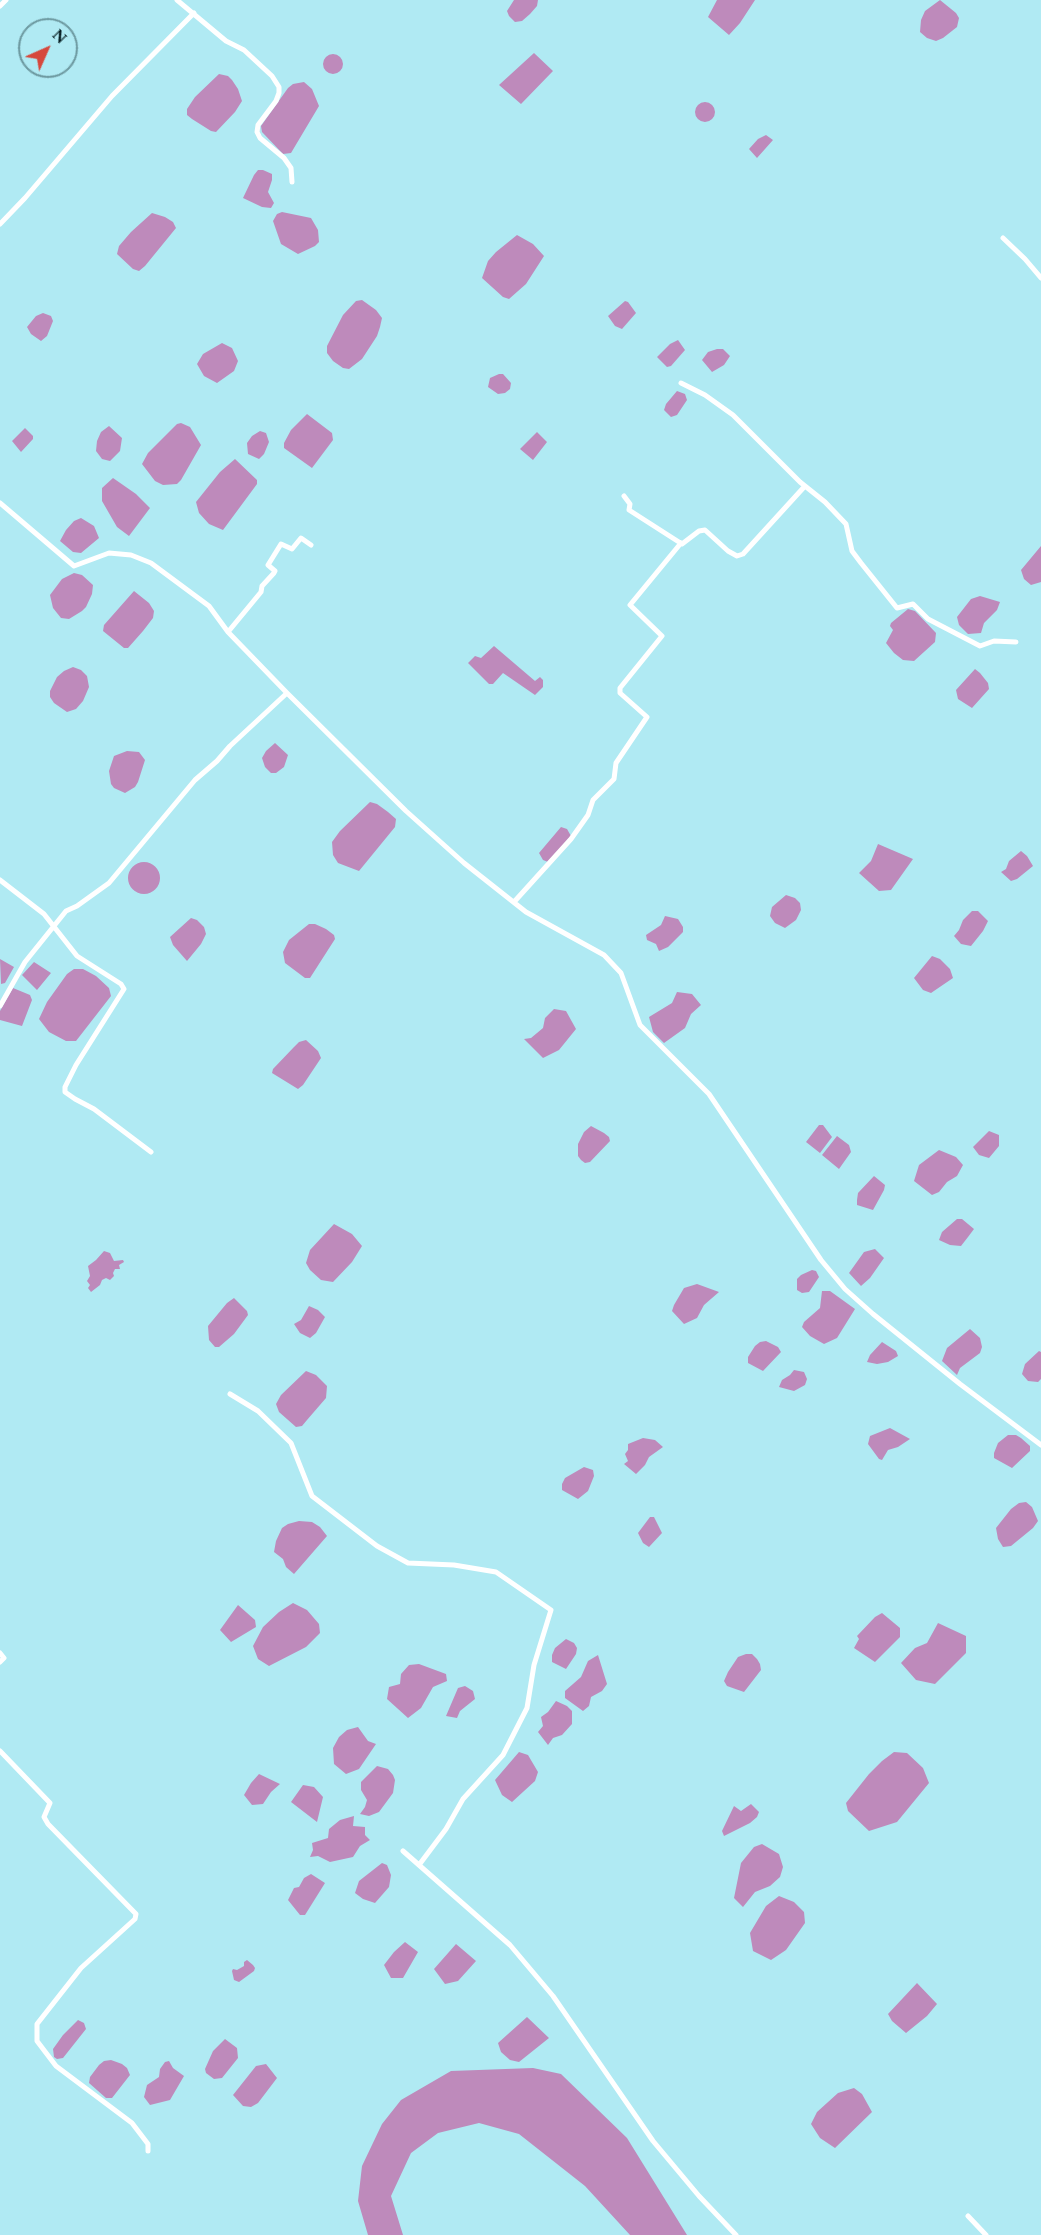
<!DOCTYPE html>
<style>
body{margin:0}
#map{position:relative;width:1041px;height:2235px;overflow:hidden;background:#b0eaf3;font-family:Spectral,serif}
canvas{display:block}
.north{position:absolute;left:18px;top:18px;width:60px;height:60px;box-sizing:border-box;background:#b0eaf3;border:2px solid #6c989f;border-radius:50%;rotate:45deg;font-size:16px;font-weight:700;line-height:24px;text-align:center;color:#051c20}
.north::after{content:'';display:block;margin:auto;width:21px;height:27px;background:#d6483c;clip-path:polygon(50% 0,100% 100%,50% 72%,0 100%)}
</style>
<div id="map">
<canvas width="1041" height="2235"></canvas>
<div class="north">N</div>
</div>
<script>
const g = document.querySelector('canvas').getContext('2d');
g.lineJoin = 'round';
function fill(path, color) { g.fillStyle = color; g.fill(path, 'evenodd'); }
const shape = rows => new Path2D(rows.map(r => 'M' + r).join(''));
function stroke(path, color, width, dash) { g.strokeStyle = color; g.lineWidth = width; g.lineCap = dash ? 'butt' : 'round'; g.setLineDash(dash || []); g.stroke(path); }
fill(shape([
 [514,0,538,0,537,6,530,14,522,21,515,22,509,16,507,11],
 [717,0,755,0,740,23,729,35,708,17],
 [940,0,956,13,959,18,957,27,943,38,936,41,927,38,920,32,921,20,925,11],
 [534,53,553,71,521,104,499,85],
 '323 64a10 10 0 1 1 20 0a10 10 0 1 1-20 0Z',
 [219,74,228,76,232,80,238,89,242,101,235,112,216,132,211,131,192,119,187,115,187,109,195,97],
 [304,82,312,89,319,106,291,153,283,154,262,132,261,126,288,88,293,84],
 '695 112a10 10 0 1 1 20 0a10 10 0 1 1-20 0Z',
 [766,135,773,140,757,158,749,149,758,139],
 [258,170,263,170,272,174,272,180,268,192,274,203,271,208,262,207,243,198,254,175],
 [282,212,311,218,318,230,319,242,315,246,298,254,281,244,273,221,277,214],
 [152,213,165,217,173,222,176,228,145,266,139,271,133,269,117,254,119,246,131,232],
 [517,235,533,244,544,256,526,284,509,299,503,297,482,278,488,261,496,252],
 [362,300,376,310,382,318,380,327,377,336,362,359,349,369,343,368,333,361,327,353,327,346,343,315,356,301],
 [625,301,628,302,636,313,622,329,615,326,608,316],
 [43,313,51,316,53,321,47,336,41,341,31,334,27,327,36,316],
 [678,340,685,350,671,366,667,367,657,357,670,344],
 [222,343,232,348,238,361,234,371,217,383,204,376,197,364,203,354],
 [717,349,723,349,730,356,724,365,712,372,702,360,708,352],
 [499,374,503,374,511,383,510,389,505,393,498,394,488,387,490,378],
 [677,391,685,394,687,400,677,415,671,417,664,410,666,404],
 [307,414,332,433,333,440,312,468,284,448,284,443,291,430],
 [181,423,190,427,201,445,181,480,177,484,163,485,155,481,142,464,148,453,177,424],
 [109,426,122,438,120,451,110,461,102,459,96,451,97,441,101,432],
 [25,428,33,436,33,439,21,452,12,441],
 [260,431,266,433,269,442,264,454,259,459,248,454,247,443,252,436],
 [537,432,547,442,533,460,520,449],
 [235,459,257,480,257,484,223,530,209,524,199,513,196,502,220,472],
 [113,478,136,494,150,508,129,536,117,527,102,501,102,488],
 [81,518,94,526,99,538,81,553,73,552,60,541,66,530,74,521],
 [1041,546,1041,582,1031,585,1024,579,1021,570],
 [74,573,82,575,93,585,92,594,86,607,82,611,69,619,61,618,53,608,50,595,62,579],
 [134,591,149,603,154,611,153,618,143,631,128,648,124,648,103,631,104,625],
 [980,596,1000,602,997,610,984,623,981,633,968,634,959,625,957,617,971,599],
 [908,609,915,611,936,633,935,642,914,661,903,660,894,653,886,643,893,630,890,626,891,623],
 [494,646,535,681,540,677,543,680,543,687,535,695,503,673,493,684,489,684,468,663,475,656,481,658],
 [73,667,81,670,87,676,89,687,83,701,76,709,67,712,54,703,50,697,50,691,57,677,64,671],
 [975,669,980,673,988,683,989,689,972,708,958,699,956,690],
 [275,743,288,755,284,767,276,773,271,773,265,767,262,758,266,751],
 [127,751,139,752,145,760,138,782,135,787,125,793,114,788,111,784,109,771,114,756],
 [370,802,377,804,388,812,396,819,395,827,359,871,338,863,333,855,332,842,340,831],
 [561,827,567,829,571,836,548,862,543,860,539,853],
 [878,844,913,859,891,890,879,891,859,873,871,861],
 [1021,851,1027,856,1033,866,1017,879,1011,881,1001,872,1006,869,1009,861],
 '128 878a16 16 0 1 1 32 0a16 16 0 1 1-32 0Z',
 [786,895,795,898,800,903,801,910,796,920,785,928,775,923,770,916,772,907],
 [972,911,978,911,988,921,983,931,971,946,961,944,954,936,959,930,963,920],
 [665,916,678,919,683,927,683,932,668,947,659,951,656,944,647,940,646,935,661,925],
 [191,918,197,920,204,927,206,934,201,944,187,961,173,945,170,937],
 [309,924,315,924,326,929,334,935,335,939,310,978,305,978,285,963,283,952,289,940],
 [932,956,940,959,950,969,953,978,931,993,923,990,914,978],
 [0,959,14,967,5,983,1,984],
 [34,962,51,973,37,990,22,975],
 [74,969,83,969,96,976,109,988,111,996,76,1041,66,1041,49,1032,39,1019,47,1002,67,974],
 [13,988,30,995,32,1000,22,1026,0,1020,0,1011],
 [677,992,692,994,701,1005,691,1014,685,1028,664,1043,653,1032,649,1017,672,1003],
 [554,1009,566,1011,576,1029,559,1050,543,1058,524,1039,531,1038,543,1028,545,1018],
 [306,1040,318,1051,321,1058,303,1085,298,1089,272,1073,273,1069,294,1047,299,1042],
 [819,1125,823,1125,832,1137,820,1153,806,1142],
 [591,1126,604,1133,609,1137,610,1141,590,1162,585,1163,581,1160,578,1156,578,1144,584,1132],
 [989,1131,999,1135,999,1146,989,1158,979,1155,973,1147],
 [837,1136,849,1145,851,1152,839,1169,822,1155],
 [939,1150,956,1157,963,1165,957,1176,947,1182,939,1192,932,1195,914,1181,919,1165],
 [874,1176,885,1185,884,1190,873,1210,857,1205,857,1200,858,1193],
 [957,1219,962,1219,974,1229,968,1237,961,1246,950,1245,939,1240,942,1232],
 [334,1224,352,1234,362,1246,352,1262,333,1282,321,1280,310,1270,306,1263,310,1250],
 [875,1249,884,1258,870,1278,861,1286,849,1273,864,1252],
 [104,1251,110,1253,114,1261,123,1260,124,1262,119,1265,120,1269,115,1269,113,1273,114,1276,110,1280,106,1278,102,1280,100,1285,91,1292,88,1288,90,1285,87,1281,90,1276,88,1266,96,1260],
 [812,1270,816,1271,819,1277,809,1292,802,1293,797,1290,797,1279,801,1275],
 [697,1284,719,1292,704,1305,697,1318,684,1324,672,1311,674,1305,684,1288],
 [822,1291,830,1291,855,1309,837,1338,824,1344,810,1336,802,1327,804,1322,820,1308],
 [234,1298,247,1311,248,1315,234,1334,219,1347,215,1347,209,1340,208,1326,227,1303],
 [309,1306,318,1310,325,1317,316,1333,310,1338,300,1333,294,1324,301,1320],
 [970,1329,980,1338,982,1347,980,1353,960,1368,957,1375,942,1361,947,1348],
 [766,1341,778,1347,781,1352,763,1371,748,1363,748,1357,755,1346,760,1342],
 [882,1342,896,1351,898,1356,888,1362,877,1364,867,1362,870,1355],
 [1039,1351,1041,1352,1041,1379,1038,1382,1028,1381,1022,1374,1025,1364],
 [794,1370,804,1372,807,1379,805,1385,794,1391,779,1387,782,1380,790,1375],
 [306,1371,316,1375,327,1386,326,1398,307,1420,302,1426,296,1427,279,1412,276,1404,281,1395],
 [890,1428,910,1439,898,1447,888,1450,882,1460,879,1459,868,1444,870,1436],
 [1008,1435,1016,1435,1021,1438,1030,1446,1030,1451,1012,1468,994,1458,994,1453,998,1443],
 [643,1438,655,1440,663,1447,649,1457,645,1465,636,1474,624,1464,628,1461,625,1454,628,1450,628,1444],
 [584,1467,593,1470,594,1476,588,1491,578,1499,562,1490,562,1484,565,1478],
 [1026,1502,1032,1507,1038,1521,1033,1528,1011,1546,1003,1547,998,1539,996,1528,1011,1509,1019,1503],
 [650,1517,654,1517,662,1533,649,1547,643,1543,638,1533],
 [299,1521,312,1522,320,1527,327,1536,294,1574,286,1567,283,1559,274,1552,276,1541,282,1528,288,1524],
 [293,1603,307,1610,319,1624,320,1633,306,1647,269,1666,258,1659,253,1646,263,1627,279,1612],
 [238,1605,255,1620,256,1627,231,1642,220,1630],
 [882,1613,900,1628,900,1637,875,1662,854,1648,859,1639,857,1636,875,1617],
 [938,1623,966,1636,966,1653,935,1684,916,1680,901,1663,915,1648,927,1643],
 [566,1639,574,1643,577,1648,576,1654,566,1669,552,1662,552,1655,555,1648],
 [746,1654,752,1654,757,1659,760,1664,761,1670,744,1692,727,1686,724,1681,728,1672,738,1657],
 [598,1655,607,1684,602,1691,591,1697,589,1706,583,1711,565,1698,565,1691,581,1677,588,1661],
 [419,1664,446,1674,447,1681,433,1687,421,1708,408,1718,387,1699,389,1687,400,1684,401,1674,409,1665],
 [465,1686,473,1691,475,1699,460,1711,457,1718,446,1716,458,1688],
 [556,1701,567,1706,572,1711,572,1724,562,1735,553,1738,548,1745,538,1732,543,1726,541,1717,548,1712],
 [358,1727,368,1741,376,1744,359,1769,346,1774,334,1764,333,1748,339,1737,347,1730],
 [519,1752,528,1755,538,1772,535,1781,512,1802,502,1795,495,1780],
 [894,1752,907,1753,923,1768,929,1783,897,1822,869,1831,848,1811,846,1803,869,1774,882,1761],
 [377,1766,388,1769,393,1775,395,1780,393,1793,379,1812,369,1816,360,1814,365,1807,367,1800,361,1790,361,1782],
 [259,1774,280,1784,271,1792,263,1804,252,1805,244,1795,251,1783],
 [303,1785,314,1787,323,1797,317,1822,291,1802],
 [751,1804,759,1812,757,1817,750,1823,724,1836,722,1831,734,1806,741,1811],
 [354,1816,353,1826,365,1827,365,1835,370,1840,360,1846,353,1857,330,1862,318,1856,310,1857,313,1850,312,1843,328,1838,329,1829,340,1820],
 [762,1844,779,1854,783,1867,780,1877,770,1886,755,1892,743,1907,734,1898,741,1863,754,1847],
 [382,1863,387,1865,391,1875,389,1887,375,1903,363,1899,355,1893,359,1881],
 [311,1874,325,1883,305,1915,300,1915,288,1900,294,1888,299,1887,304,1878],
 [779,1896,794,1902,804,1912,805,1923,786,1950,771,1960,753,1951,750,1933,766,1906],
 [405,1942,418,1952,403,1978,391,1978,384,1965,394,1952],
 [456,1944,476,1961,458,1981,445,1984,434,1969],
 [247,1960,253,1965,255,1968,254,1971,239,1982,234,1980,232,1971,233,1969,237,1970,244,1966,244,1962],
 [917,1983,937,2004,927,2016,906,2033,892,2021,888,2014],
 [527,2017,549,2038,519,2062,510,2060,501,2052,498,2043],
 [78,2020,84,2023,86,2029,63,2058,57,2059,54,2057,53,2049,63,2035],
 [225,2039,237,2048,238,2058,222,2078,214,2079,206,2073,205,2069,213,2051],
 [111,2060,122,2064,127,2068,130,2075,112,2098,106,2098,89,2083,90,2077,99,2065,104,2061],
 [169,2061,173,2068,184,2076,170,2100,150,2105,144,2097,147,2085,159,2077,160,2069,165,2062],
 [266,2064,277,2078,258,2103,251,2107,243,2106,233,2095,256,2066],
 [533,2068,561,2074,627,2138,687,2235,630,2235,585,2186,519,2134,479,2123,438,2133,411,2153,391,2196,403,2235,368,2235,358,2201,362,2166,382,2124,401,2100,451,2071],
 [854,2088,862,2094,872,2112,835,2148,820,2138,811,2124,817,2112,838,2093]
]), '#be8abb');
stroke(shape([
 [177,0,226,41,244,50,272,76,279,87,279,93,276,101,258,125,257,132,260,138,284,158,291,168,292,182],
 [0,6,6,0],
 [0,224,25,198,112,96,194,13],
 [1003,238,1025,259,1041,278],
 [681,383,705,395,733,415,800,482,825,502,846,524,852,551,861,563,897,608,913,604,928,619,980,646,994,641,1016,642],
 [624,496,630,504,629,510,682,544,699,531,705,530,728,551,737,556,743,554,805,486],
 [0,503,74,566,109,553,131,555,151,563,209,606,228,632,287,693,406,811,464,863,526,912,604,955,621,973,640,1025,709,1094,821,1260,845,1289,873,1314,960,1384,1041,1445],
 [228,632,261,592,262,586,274,573,275,571,268,565,281,544,292,549,301,538,311,545],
 [0,880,44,914,77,956,121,984,124,989,76,1065,65,1087,65,1092,75,1099,94,1109,151,1152],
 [514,902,571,839,588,815,593,800,614,779,616,763,647,717,620,693,620,688,662,636,630,605,681,543],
 [0,1006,25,962,66,911,77,906,109,883,195,780,217,761,230,746,287,693],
 [230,1394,258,1411,291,1443,312,1496,377,1546,408,1563,454,1565,496,1572,551,1610,534,1665,527,1708,503,1755,463,1799,446,1829,419,1865],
 [0,1653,4,1658,0,1662],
 [0,1751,50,1803,44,1817,48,1824,136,1914,135,1919,81,1968,37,2024,37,2041,56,2066,132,2123,148,2144,148,2151],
 [403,1851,510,1945,553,1996,653,2141,699,2196,736,2235],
 [968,2216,986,2235]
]), '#fff', 5);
</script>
